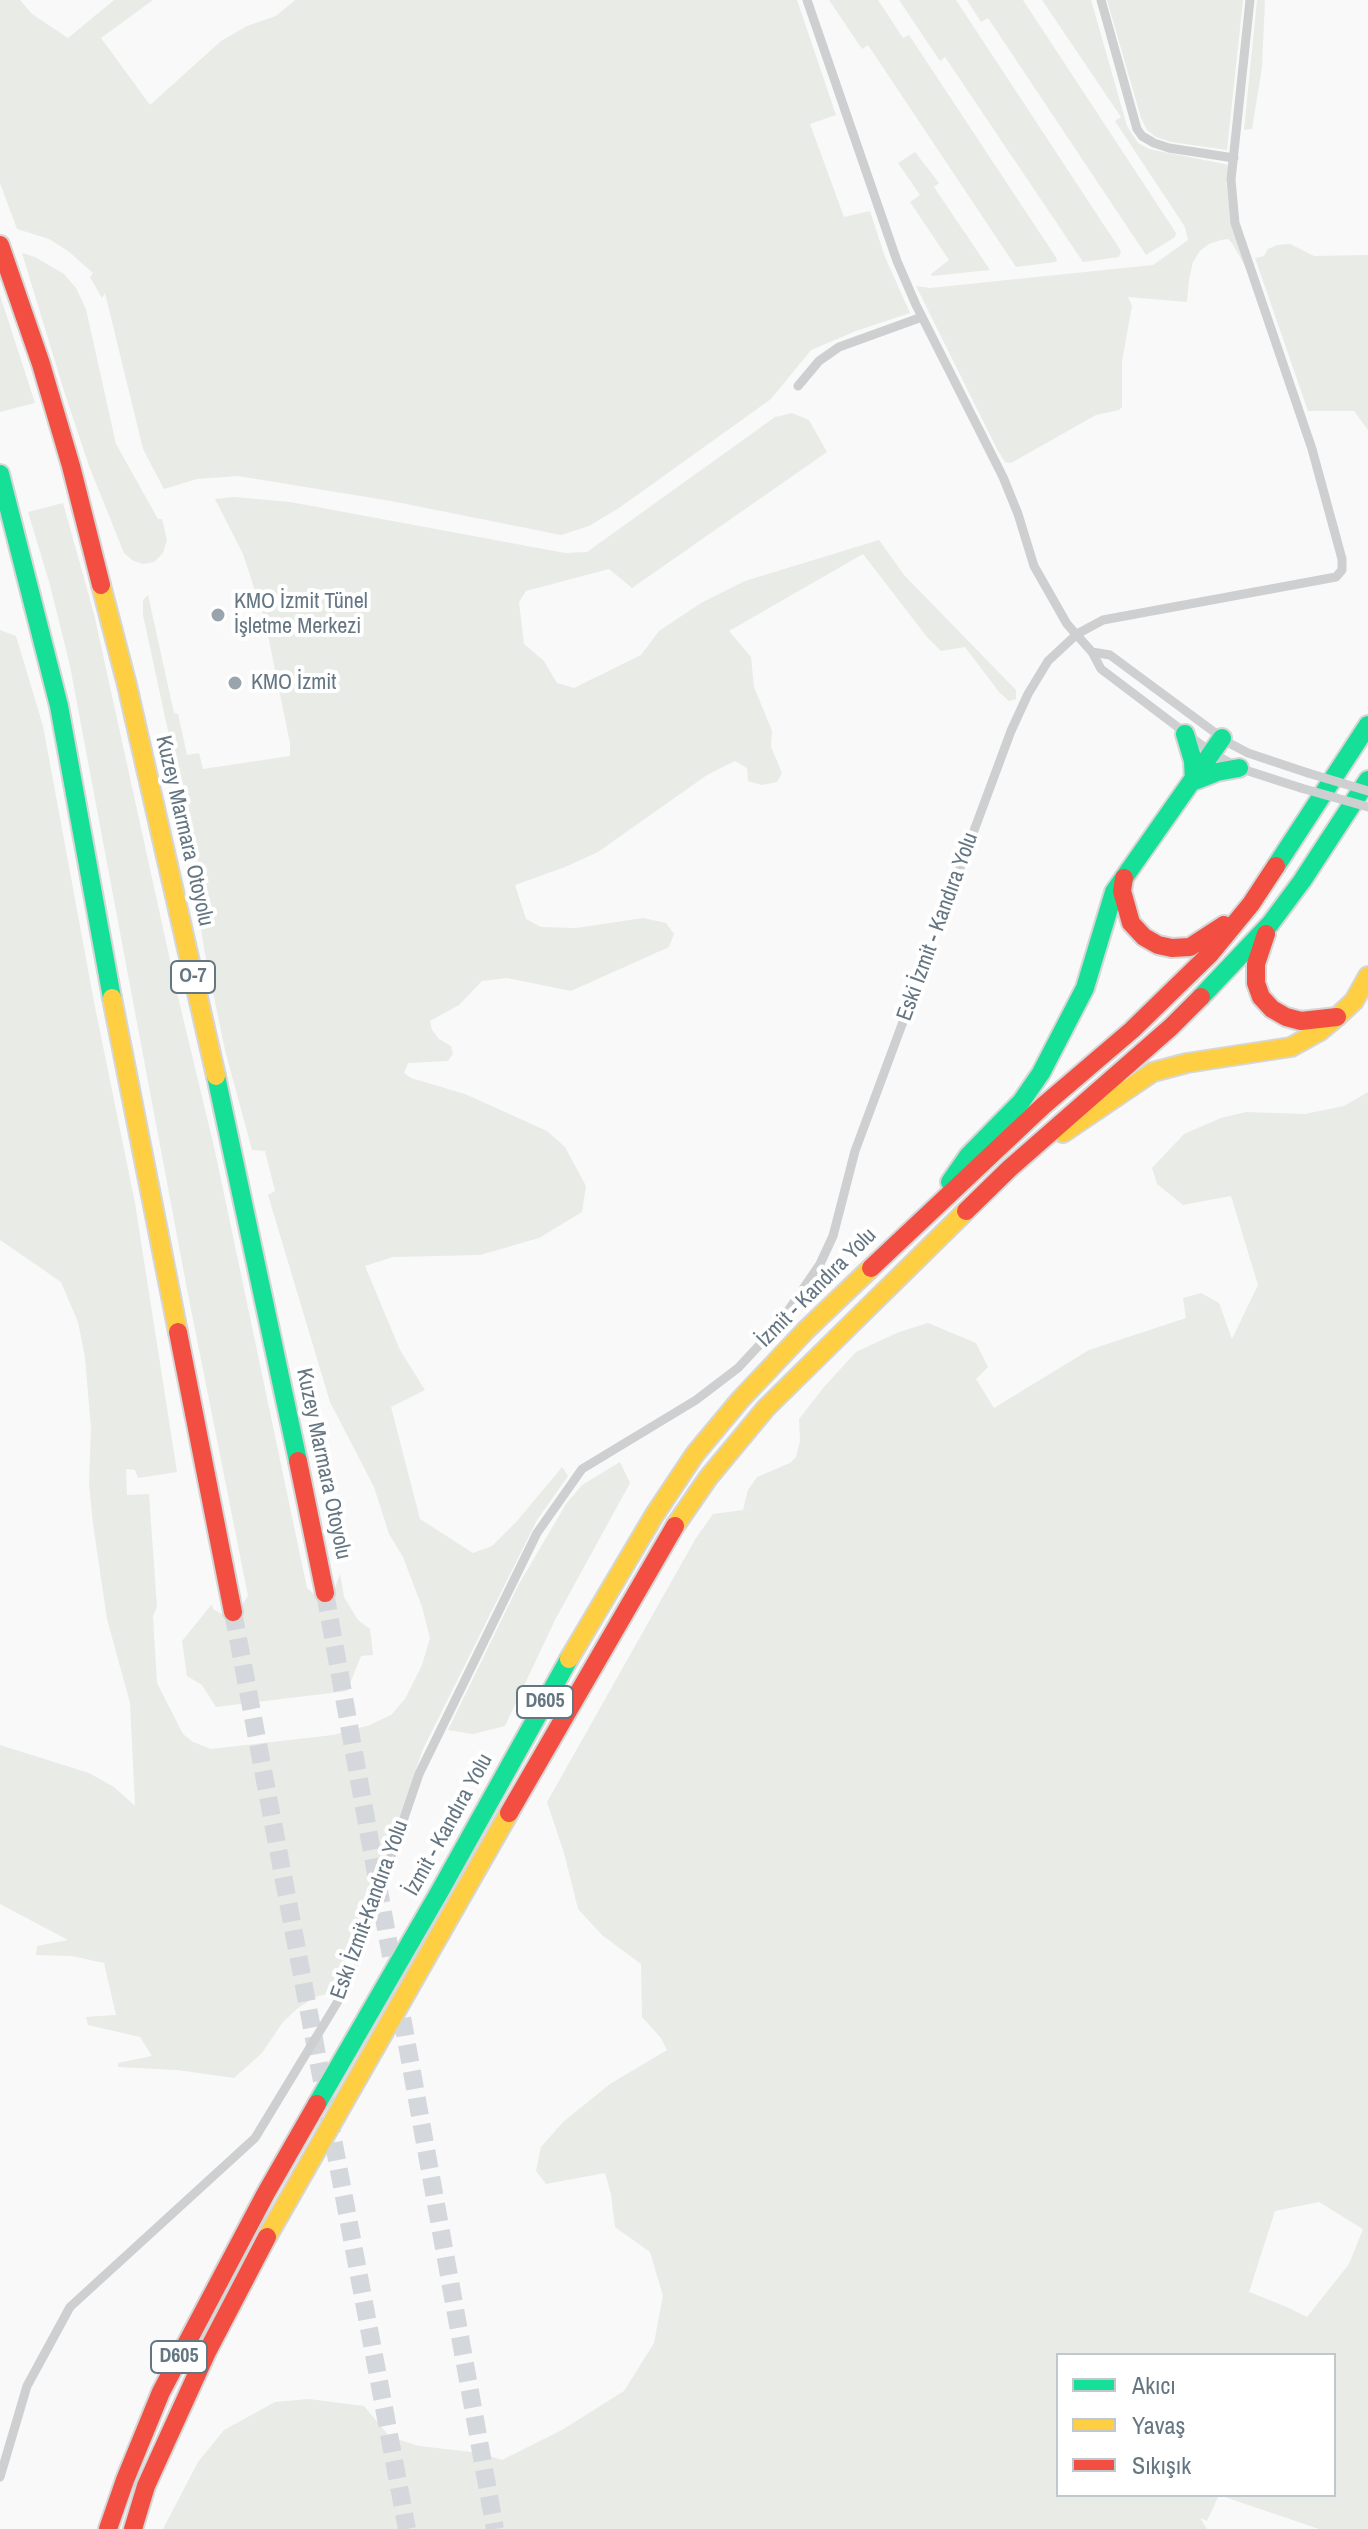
<!DOCTYPE html>
<meta charset="utf-8">
<style>
body{margin:0}
#map{position:relative;width:1368px;height:2529px;overflow:hidden;background:#f9f9f9;font-family:"Archivo Narrow",sans-serif}
canvas{display:block}
.legend{position:absolute;left:1056px;top:2353px;width:280px;height:144px;box-sizing:border-box;background:#fff;border:2px solid #c1c8cd;margin:0;padding:10px 14px;list-style:none;font-size:24px;color:#657683}
.legend li{display:flex;align-items:center;gap:16px;height:40px}
.legend b{width:40px;border:2px solid #c1c8cd}
</style>
<div id="map">
<canvas width="1368" height="2529"></canvas>
<ul class="legend">
<li><b style="height:10px;background:#16e098"></b>Akıcı</li>
<li><b style="height:10px;background:#ffcf43"></b>Yavaş</li>
<li><b style="height:10px;background:#f24e42"></b>Sıkışık</li>
</ul>
</div>
<script>
const g = document.querySelector('canvas').getContext('2d');
g.lineJoin = 'round';
function fill(path, color) { g.fillStyle = color; g.fill(path, 'evenodd'); }
const shape = rows => new Path2D(rows.map(r => 'M' + r).join(''));
function stroke(path, color, width, dash) { g.strokeStyle = color; g.lineWidth = width; g.lineCap = dash ? 'butt' : 'round'; g.setLineDash(dash || []); g.stroke(path); }
function drawText(font, color, halo, rows, align = 'center') {
  g.font = font + ' "Archivo Narrow",sans-serif'; g.lineWidth = 8; g.setLineDash([]); g.textBaseline = 'middle'; g.strokeStyle = halo; g.fillStyle = color; for (const [text, x, y, turn = 0] of rows) {
    g.save(); g.translate(x, y); g.rotate((+turn || 0) * Math.PI / 180); g.textAlign = isNaN(turn) ? turn : align; if (halo) g.strokeText(text, 0, 0); g.fillText(text, 0, 0); g.restore();
  }
}
fill(shape([
 [0,0,20,0,32,14,68,38,114,0,153,0,101,38,150,105,221,41,247,26,276,16,295,0,797,0,836,115,810,124,844,217,870,211,885,257,910,313,856,331,811,350,771,399,619,508,589,526,561,535,391,501,238,476,197,479,164,489,143,449,105,293,102,298,90,277,93,273,68,251,49,239,17,229,0,183],
 [829,0,878,0,903,38,909,35,1057,259,1056,262,1016,267,868,45,862,49],
 [899,0,956,0,1121,251,1119,257,1083,262,945,57,940,61],
 [967,0,1023,0,1176,233,1175,237,1146,255,988,18,981,22],
 [1042,0,1091,0,1127,126,1138,143,1149,149,1229,165,1226,183,1230,213,1245,266,1232,243,1228,239,1221,240,1209,244,1200,251,1193,262,1189,279,1187,302,1128,297,1132,306,1122,361,1122,407,1119,410,1096,415,1011,463,1005,462,997,449,916,286,930,288,1153,265,1188,240,1185,227,1115,121,1121,117],
 [1107,0,1243,0,1227,150,1171,142,1156,137,1147,130,1141,118],
 [1257,0,1265,0,1262,67,1252,129,1244,130],
 [915,152,939,183,934,187,990,270,932,276,931,274,949,260,910,202,920,195,898,163],
 [1290,244,1314,256,1368,255,1368,430,1354,411,1308,411,1255,258,1264,256,1268,249,1277,245],
 [22,253,35,257,64,274,76,288,86,309,116,444,158,519,162,519,167,540,163,553,154,562,143,564,132,560,124,553,89,466,64,391],
 [0,295,35,403,0,412],
 [792,413,809,420,827,452,632,588,609,569,526,591,519,602,524,644,544,661,557,683,574,688,641,655,659,631,701,603,745,581,879,540,904,575,1016,690,1016,699,1009,701,999,692,965,647,941,651,927,637,863,554,729,631,751,657,754,687,772,731,771,747,782,773,777,782,762,785,748,781,747,768,735,761,707,775,598,852,565,867,515,885,526,919,541,927,576,928,643,918,666,923,674,934,669,947,571,991,507,978,482,981,459,1005,430,1021,432,1030,439,1039,451,1046,453,1054,448,1061,408,1063,404,1073,411,1078,465,1094,547,1131,565,1147,586,1186,582,1212,539,1238,480,1255,393,1257,365,1266,400,1350,425,1390,391,1407,420,1519,473,1553,492,1546,518,1520,562,1467,568,1476,537,1520,423,1749,370,1902,335,1992,315,1997,298,2008,283,2022,262,2053,234,2078,177,2070,118,2067,118,2063,152,2056,140,2037,88,2025,86,2017,116,2015,104,1963,72,1956,36,1955,37,1946,68,1940,0,1904,0,1745,89,1773,114,1787,135,1806,130,1703,107,1619,93,1524,89,1483,91,1429,85,1357,78,1322,61,1282,0,1240,0,630,16,636,43,726,94,1002,135,1203,177,1472,138,1478,135,1470,126,1469,127,1495,149,1494,157,1607,153,1616,157,1683,183,1734,193,1742,211,1749,333,1735,370,1725,391,1715,405,1699,422,1665,430,1638,422,1607,403,1557,389,1534,374,1487,330,1402,268,1195,275,1191,265,1151,252,1150,225,1050,205,954,193,880,187,819,143,615,143,600,148,595,174,713,178,714,187,755,199,753,203,769,290,756,290,743,265,621,243,554,215,499,234,497,290,502,565,553,587,552,775,417],
 [63,503,94,614,179,1001,215,1151,307,1588,314,1594,325,1593,335,1588,340,1574,344,1597,358,1620,370,1629,373,1655,361,1656,347,1691,216,1707,202,1685,187,1676,182,1641,212,1604,213,1609,222,1614,233,1612,241,1606,248,1596,187,1289,70,666,50,585,28,512],
 [1368,1092,1368,2529,1319,2529,1219,2495,1207,2521,1200,2518,1207,2529,163,2529,198,2462,224,2430,275,2402,309,2399,364,2406,390,2437,419,2446,480,2453,502,2460,562,2430,624,2391,654,2343,663,2296,650,2252,615,2227,611,2194,605,2173,546,2184,536,2171,541,2147,563,2122,610,2084,667,2050,661,2038,642,2017,641,1964,602,1935,578,1909,564,1853,547,1802,696,1538,713,1514,743,1510,748,1490,757,1477,790,1463,796,1457,800,1441,799,1419,824,1387,856,1352,899,1332,928,1323,976,1343,988,1367,976,1379,994,1408,1089,1350,1186,1318,1183,1298,1201,1293,1219,1303,1232,1339,1258,1285,1231,1196,1183,1205,1157,1184,1152,1168,1184,1134,1221,1118,1246,1112,1305,1114,1344,1106],
 [1319,2202,1363,2229,1349,2264,1307,2317,1287,2307,1249,2292,1275,2211],
 [1058,2355,1334,2355,1334,2495,1058,2495],
 [620,1462,630,1483,555,1620,505,1726,473,1734,448,1730,519,1584,566,1504,582,1485]
]), '#e8ebe6');
stroke(shape([
 [325,1593,495,2529],
 [233,1612,407,2529]
]), '#d4d8dc', 18, [18, 9]);
const fast = shape([
 [0,474,59,706,112,998],
 [1185,734,1193,761,1194,781,1217,772,1239,768],
 [1276,866,1368,725],
 [1201,997,1270,924,1302,881,1368,780],
 [216,1076,298,1461],
 [950,1182,968,1156,1021,1102,1041,1073,1085,988,1114,892,1222,738],
 [317,2104,440,1891,569,1659]
]);
const slow = shape([
 [101,585,127,685,216,1076],
 [112,998,178,1332],
 [1063,1133,1153,1072,1187,1063,1291,1047,1320,1031,1338,1016,1354,1001,1368,976],
 [675,1526,708,1478,766,1408,966,1211],
 [569,1659,655,1514,695,1454,740,1400,806,1330,871,1268],
 [267,2237,509,1813]
]);
const jam = shape([
 [0,245,41,364,71,466,101,585],
 [1124,878,1122,891,1131,923,1144,937,1158,945,1172,948,1190,947,1224,925],
 [1266,934,1256,964,1256,983,1261,997,1272,1009,1286,1017,1301,1021,1337,1017],
 [966,1211,1010,1168,1171,1027,1201,997],
 [871,1268,1043,1106,1132,1030,1210,954,1251,904,1276,866],
 [178,1332,233,1612],
 [298,1461,325,1593],
 [509,1813,675,1526],
 [108,2529,125,2480,161,2392,266,2193,317,2104],
 [133,2529,146,2486,207,2352,267,2237]
]);
stroke(fast, '#d5d6d6', 22);
stroke(slow, '#d5d6d6', 22);
stroke(jam, '#d5d6d6', 22);
stroke(shape([
 [807,0,897,261,916,305,1003,477,1018,514,1034,566,1067,624,1092,652,1101,669,1212,753,1239,768,1301,788],
 [1101,0,1137,129,1142,136,1154,143,1169,148,1234,158],
 [798,386,819,361,839,347,922,317],
 [1092,652,1110,655,1229,743,1248,753,1308,773],
 [0,2477,27,2386,70,2307,255,2138,346,1988,419,1774,537,1533,582,1469,696,1400,738,1368,779,1324,820,1264,833,1236,855,1151,1011,731,1028,694,1048,661,1077,634,1103,620,1336,577,1342,570,1342,559,1312,449,1235,223,1231,180,1250,0]
]), '#cecfd0', 9);
stroke(fast, '#16e098', 18);
stroke(slow, '#ffcf43', 18);
stroke(jam, '#f24e42', 18);
stroke(shape([
 [1308,773,1368,791],
 [1301,788,1368,807]
]), '#cecfd0', 9);
for (const [x, y, r, color] of [
 [218,615,8,"#99a4ac"],
 [235,683,8,"#99a4ac"]
]) { const dot = new Path2D(); dot.arc(x, y, r, 0, 2 * Math.PI); g.fillStyle = color; g.fill(dot); stroke(dot, '#fff', 3); }
for (const [x, y, w] of [
 [193,977,44],
 [545,1702,56],
 [179,2357,56]
]) { const box = new Path2D(); box.roundRect(x - w / 2, y - 16, w, 32, 6); g.fillStyle = '#fff'; g.fill(box); stroke(box, '#657683', 2); }
drawText('bold 20px', '#657683', null, [
 ["O-7",193,977],
 ["D605",545,1702],
 ["D605",179,2357]
]);
drawText('22px', '#657683', '#fff', [
 ["KMO İzmit Tünel",234,602],
 ["İşletme Merkezi",234,627],
 ["KMO İzmit",251,683]
], 'left');
drawText('22px', '#657683', '#fff', [
 ["Kuzey Marmara Otoyolu",184,831,77],
 ["Eski İzmit - Kandıra Yolu",938,927,-70],
 ["İzmit - Kandıra Yolu",817,1288,-45],
 ["Kuzey Marmara Otoyolu",323,1464,78],
 ["İzmit - Kandıra Yolu",449,1825,-61],
 ["Eskı İzmit-Kandıra Yolu",370,1910,-70]
]);
</script>
